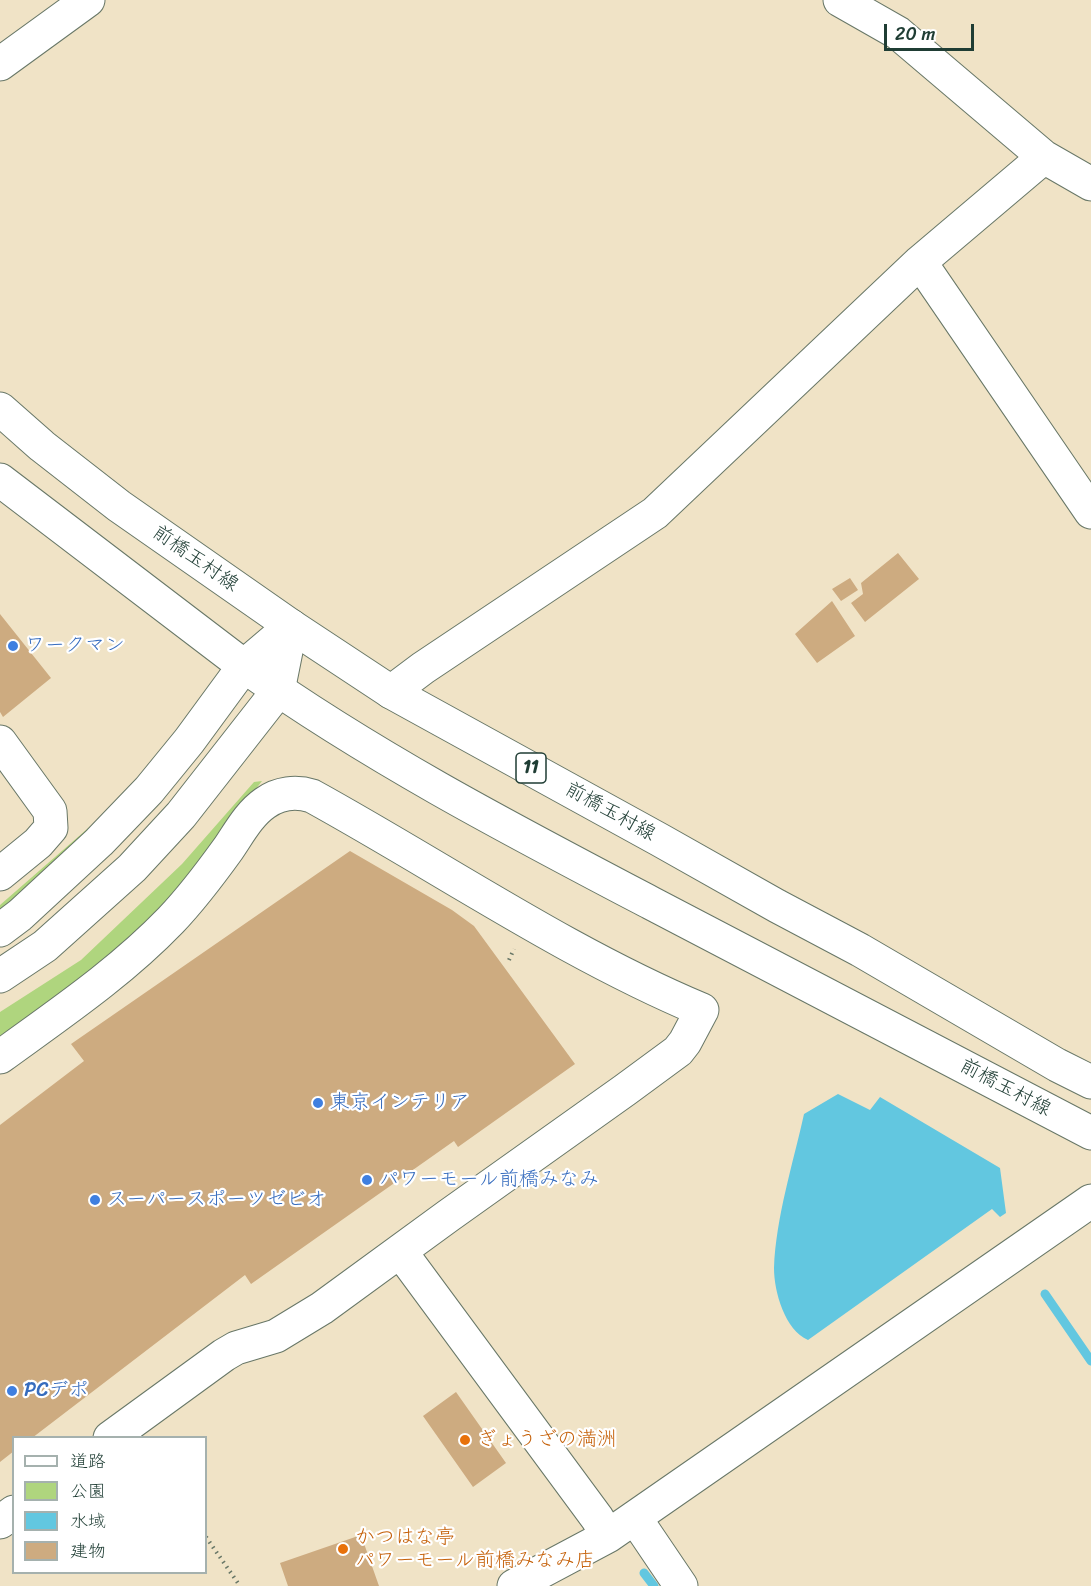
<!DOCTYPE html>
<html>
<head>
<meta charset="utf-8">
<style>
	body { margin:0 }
	#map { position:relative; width:1091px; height:1586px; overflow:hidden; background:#f0e3c6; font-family:Sriracha,"Klee One",sans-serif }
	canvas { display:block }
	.legend { position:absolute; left:12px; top:1436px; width:195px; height:138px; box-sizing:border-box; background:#fff; border:2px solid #a5b1ae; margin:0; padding:8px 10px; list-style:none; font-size:18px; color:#1f3d34 }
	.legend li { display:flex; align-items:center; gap:12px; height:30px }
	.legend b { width:30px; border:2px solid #a5b1ae }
	.scale { position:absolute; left:884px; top:24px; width:90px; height:27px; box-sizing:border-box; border:3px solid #1f3d34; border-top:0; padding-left:8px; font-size:18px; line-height:21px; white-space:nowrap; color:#1f3d34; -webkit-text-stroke:4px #fff; paint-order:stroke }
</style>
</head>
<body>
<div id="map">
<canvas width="1091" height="1586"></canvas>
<ul class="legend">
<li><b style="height:8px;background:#fff"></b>道路</li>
<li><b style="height:16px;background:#afd57e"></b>公園</li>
<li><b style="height:16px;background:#62c7e0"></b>水域</li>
<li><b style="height:16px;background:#cdab80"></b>建物</li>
</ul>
<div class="scale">20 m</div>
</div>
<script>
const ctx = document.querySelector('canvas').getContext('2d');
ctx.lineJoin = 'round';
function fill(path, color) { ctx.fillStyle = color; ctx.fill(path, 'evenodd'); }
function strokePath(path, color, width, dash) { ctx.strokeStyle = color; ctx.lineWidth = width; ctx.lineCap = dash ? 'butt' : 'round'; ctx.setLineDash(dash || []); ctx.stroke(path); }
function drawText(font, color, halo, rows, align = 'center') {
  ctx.font = font + ' Sriracha,"Klee One",sans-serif'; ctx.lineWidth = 4.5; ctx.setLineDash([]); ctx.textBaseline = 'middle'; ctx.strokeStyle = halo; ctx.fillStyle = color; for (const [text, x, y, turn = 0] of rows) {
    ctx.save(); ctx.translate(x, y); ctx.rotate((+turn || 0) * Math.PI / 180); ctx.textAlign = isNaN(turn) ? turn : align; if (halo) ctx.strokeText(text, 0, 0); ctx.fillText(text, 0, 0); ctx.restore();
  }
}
const green = new Path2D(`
	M 262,781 C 227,826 194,876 153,916 C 107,962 53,1002 0,1040 L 0,1012 L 81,960 L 182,864 L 254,782 Z
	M 141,782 L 0,913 L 0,905 Z`);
const water = new Path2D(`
	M 838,1094 L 870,1110 L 880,1097 L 1000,1168 L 1006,1213 L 1000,1217 L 992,1209 L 808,1340 C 785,1330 774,1292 774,1268 C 776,1217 793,1164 804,1114 Z`);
const stream = new Path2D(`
	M 1045,1294 L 1091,1361
	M 644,1573 L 654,1586`);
const building = new Path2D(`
	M 898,553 L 919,579 L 865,622 L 851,603 L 863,594 L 861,583 Z
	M 850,578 L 858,590 L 841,601 L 832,589 Z
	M 832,601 L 855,636 L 817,663 L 795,634 Z
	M 0,614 L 51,678 L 3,717 L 0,712 Z
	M 350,851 L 452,910 L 474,926 L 575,1064 L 458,1147 L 454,1141 L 251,1284 L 245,1275 L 32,1438 L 14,1438 L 14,1451 L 0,1462 L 0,1125 L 84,1061 L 71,1044 Z
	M 456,1392 L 506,1463 L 473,1487 L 423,1416 Z
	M 361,1535 L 379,1586 L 288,1586 L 280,1563 Z`);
const path = new Path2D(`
	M 509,960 L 514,949
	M 206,1537 L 240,1586`);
const minor = new Path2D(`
	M 840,0 L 898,33 L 1044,157 L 1091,184
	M 0,64 L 88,0
	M 920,262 L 1091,512
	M 391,692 L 423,668 L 655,513 L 920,262 L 1044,157
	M 0,742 L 50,811 L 51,828 L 38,843 L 0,874
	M 0,1057 C 59,1014 120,973 171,920 C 192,898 210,874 228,849 C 239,833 249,814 265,803 C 279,793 296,791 312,796 C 441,867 566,953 702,1010 L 685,1042 L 678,1051 L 625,1090 L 448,1216 L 322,1308 L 276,1336 L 236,1348 L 224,1355 L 110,1438
	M 400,1251 L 597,1518 L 608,1536
	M 635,1518 L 681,1586
	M 0,1522 L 14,1512
	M 514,1586 L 608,1536 L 1091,1201`);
const major = new Path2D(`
	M 0,409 L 42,446 L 119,506 L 291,626 L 391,692 L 660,840 L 777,906 L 860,950 L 1057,1065 L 1091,1082
	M 0,480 L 244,666 C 372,757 512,830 651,903 C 798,980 944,1056 1091,1133`);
const highway = new Path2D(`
	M 0,930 L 20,915 L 99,842 L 149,790 L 189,741 L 244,666 L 291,626
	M 0,976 L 45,946 L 132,868 L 181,815 L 278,691 L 291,626`);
const markers = [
	[13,646,6,"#3f7fe0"],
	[318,1103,6,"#3f7fe0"],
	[367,1180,6,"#3f7fe0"],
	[95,1200,6,"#3f7fe0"],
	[12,1391,6,"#3f7fe0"],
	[465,1440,6,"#e8710a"],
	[343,1549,6,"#e8710a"]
];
const shields = [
	[531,768,30]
];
const shieldNames = [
	["11",531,768]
];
const streetNames = [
	["前橋玉村線",195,559,35],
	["前橋玉村線",610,812,29],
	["前橋玉村線",1005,1088,28]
];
const shopNames = [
	["ワークマン",25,646],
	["東京インテリア",330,1103],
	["パワーモール前橋みなみ",379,1180],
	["スーパースポーツゼビオ",107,1200],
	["PCデポ",24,1391]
];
const foodNames = [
	["ぎょうざの満洲",477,1440],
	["かつはな亭",355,1538],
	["パワーモール前橋みなみ店",355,1561]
];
fill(green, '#afd57e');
fill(water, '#62c7e0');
strokePath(stream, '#62c7e0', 9);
fill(building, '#cdab80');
strokePath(minor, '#687767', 35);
strokePath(major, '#687767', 35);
strokePath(highway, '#687767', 35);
strokePath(path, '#687767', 4, [1.5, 4.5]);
strokePath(minor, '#fff', 33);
strokePath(major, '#fff', 33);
strokePath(highway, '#fff', 33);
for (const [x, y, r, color] of markers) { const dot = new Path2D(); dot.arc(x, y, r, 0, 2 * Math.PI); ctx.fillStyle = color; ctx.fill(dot); strokePath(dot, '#fff', 2); }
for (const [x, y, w] of shields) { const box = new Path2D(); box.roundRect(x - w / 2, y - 15, w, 30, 4.5); ctx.fillStyle = '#fff'; ctx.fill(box); strokePath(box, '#1f3d34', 1.5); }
drawText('bold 18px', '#1f3d34', null, shieldNames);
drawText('20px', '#1f3d34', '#fff', streetNames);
drawText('20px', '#366cbe', '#fff', shopNames, 'left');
drawText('20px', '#c56008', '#fff', foodNames, 'left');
</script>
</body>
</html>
